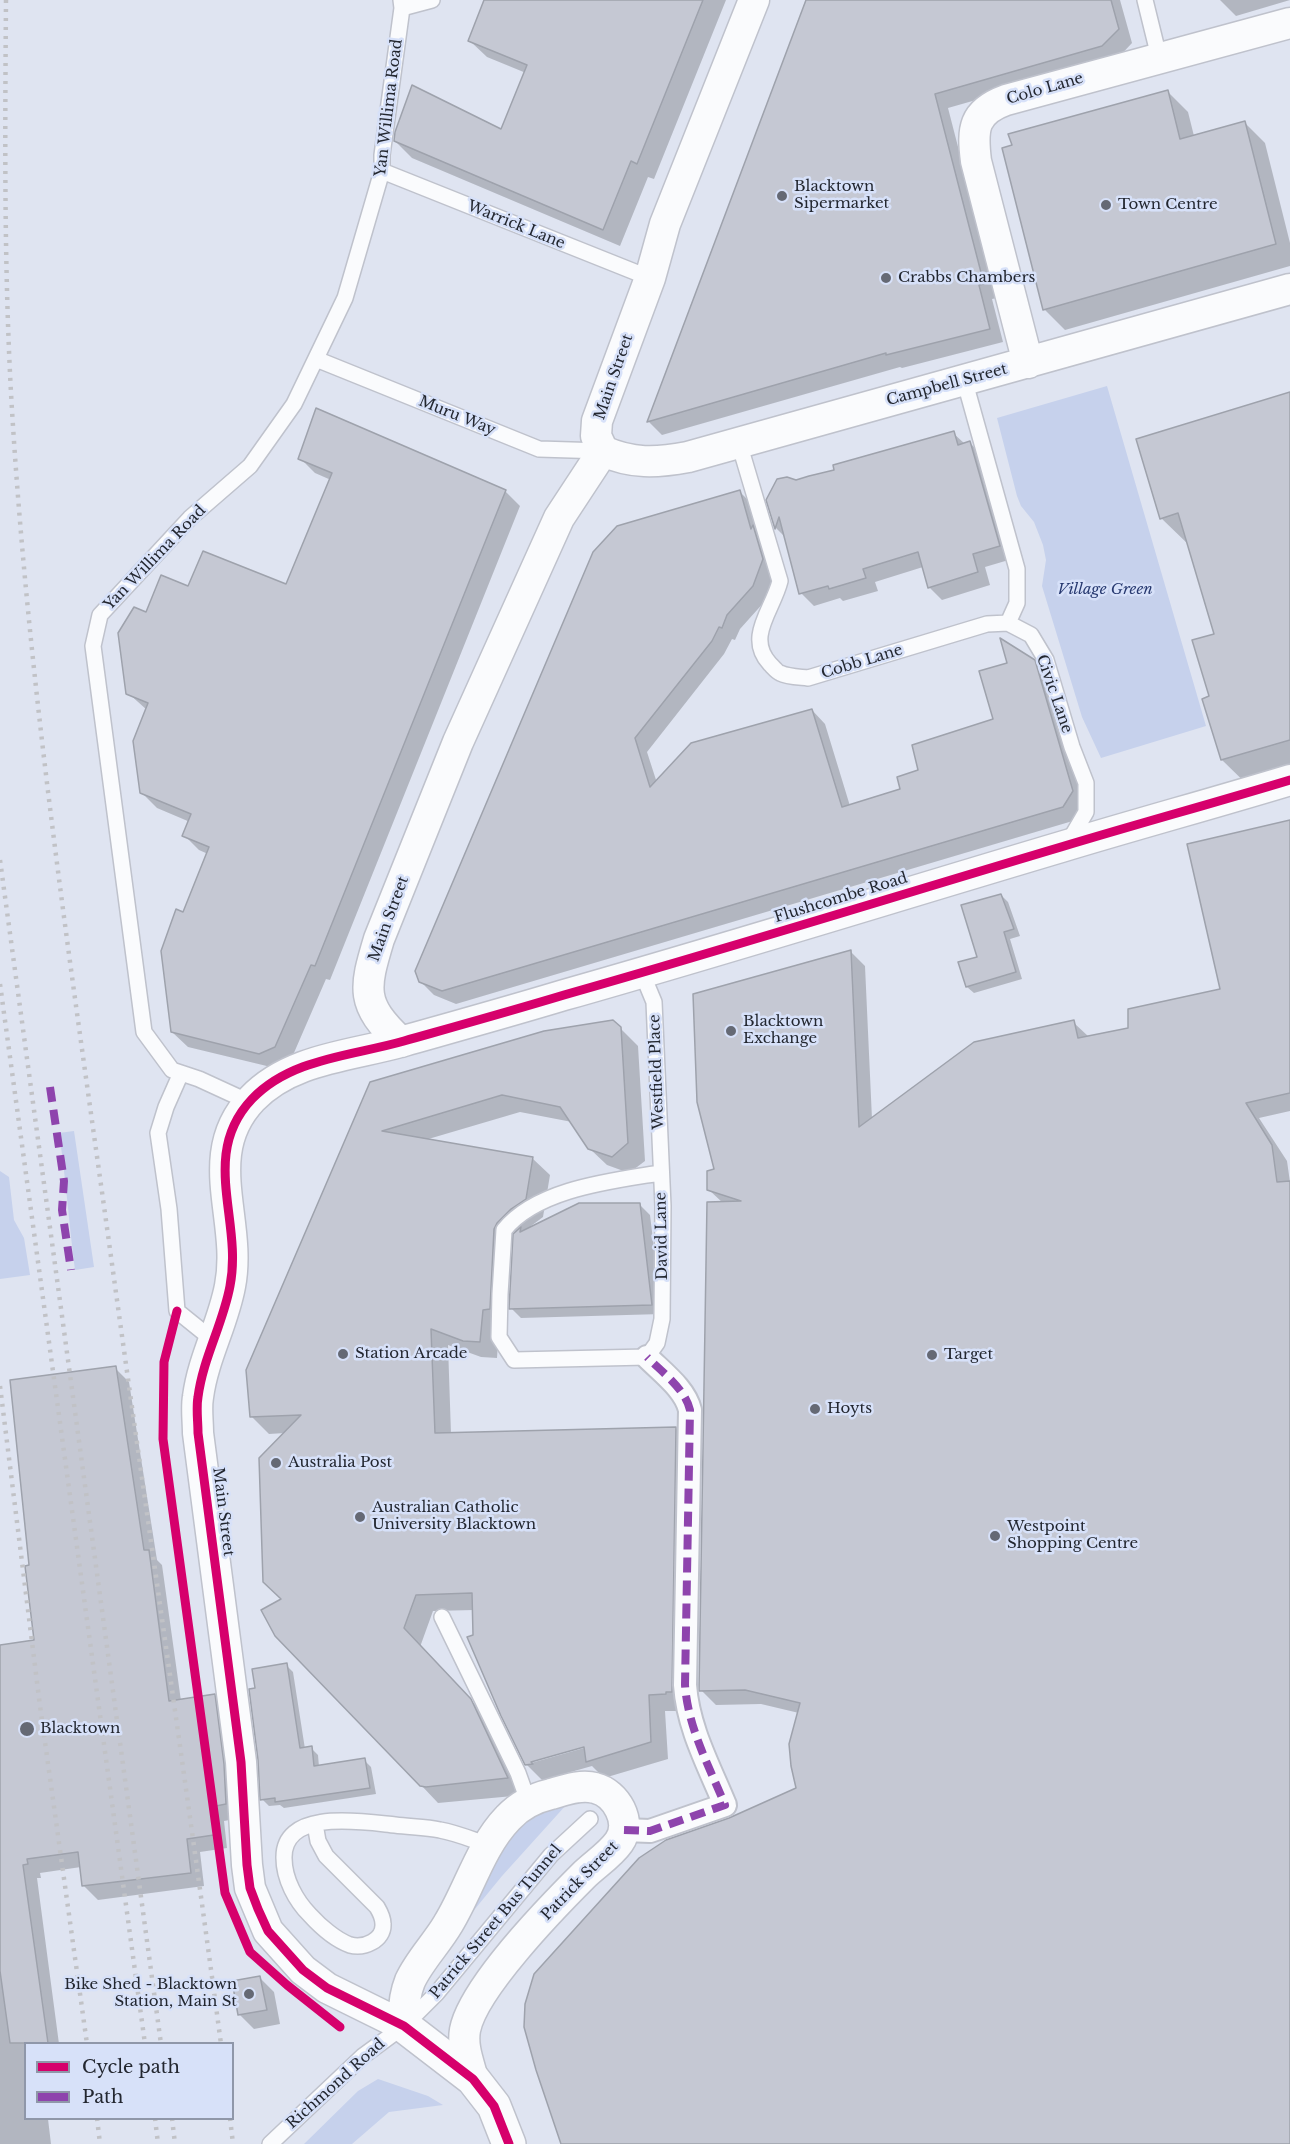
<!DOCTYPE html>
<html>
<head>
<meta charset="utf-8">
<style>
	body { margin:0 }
	#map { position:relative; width:1290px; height:2144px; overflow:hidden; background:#dfe4f1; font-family:"Libre Baskerville",serif }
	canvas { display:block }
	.legend { position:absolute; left:24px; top:2042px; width:210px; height:78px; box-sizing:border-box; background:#d7e1f9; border:2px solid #8f97a9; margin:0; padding:8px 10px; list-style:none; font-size:18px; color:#232730 }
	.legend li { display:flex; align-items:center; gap:12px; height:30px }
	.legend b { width:30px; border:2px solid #8f97a9 }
</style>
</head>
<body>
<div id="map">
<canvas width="1290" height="2144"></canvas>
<ul class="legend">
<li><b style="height:8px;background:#d6006c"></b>Cycle path</li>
<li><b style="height:8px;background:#8e44ad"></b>Path</li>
</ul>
</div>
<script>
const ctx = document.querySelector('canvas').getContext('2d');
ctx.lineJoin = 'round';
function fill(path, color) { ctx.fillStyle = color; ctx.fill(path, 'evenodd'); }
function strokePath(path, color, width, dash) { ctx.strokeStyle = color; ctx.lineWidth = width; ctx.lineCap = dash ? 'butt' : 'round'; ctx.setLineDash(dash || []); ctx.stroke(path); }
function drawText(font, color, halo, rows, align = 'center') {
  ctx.font = font + ' "Libre Baskerville",serif'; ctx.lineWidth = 5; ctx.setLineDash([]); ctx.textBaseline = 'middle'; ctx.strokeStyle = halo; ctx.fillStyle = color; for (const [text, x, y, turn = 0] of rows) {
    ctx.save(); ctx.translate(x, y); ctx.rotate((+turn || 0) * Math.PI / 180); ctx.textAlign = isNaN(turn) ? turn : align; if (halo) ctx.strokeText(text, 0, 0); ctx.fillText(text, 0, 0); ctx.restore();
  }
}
const green = new Path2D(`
	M 1107,386 L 1206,726 L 1101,758 L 1082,717 L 1042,586 L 1046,560 L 1043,545 L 1034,522 L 1021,506 L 1017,496 L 997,418 Z
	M 74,1131 L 94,1267 L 75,1270 C 69,1224 66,1179 59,1133 Z
	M 0,1171 L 9,1177 L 14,1220 L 24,1238 L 30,1275 L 0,1279 Z
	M 567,1804 L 502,1876 L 434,1959 L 516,1827 L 526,1817 Z
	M 378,2079 L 428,2096 L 443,2105 L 389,2112 L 352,2144 L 304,2144 L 358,2091 Z`);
const shadow = new Path2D(`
	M 486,0 L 726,0 L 654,179 L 648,177 L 620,246 L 412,158 L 395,141 L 502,131 L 526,73 L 487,57 L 470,41 Z
	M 808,0 L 1120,0 L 1132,43 L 1116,60 L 948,108 L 997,298 L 992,299 L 1003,342 L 902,368 L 900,367 L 662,435 L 649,422 Z
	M 1220,0 L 1290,0 L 1236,16 Z
	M 1168,92 L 1188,112 L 1194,136 L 1245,123 L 1265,143 L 1290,243 L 1290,266 L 1065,330 L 1044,309 Z
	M 1290,394 L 1290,792 L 1263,800 L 1222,760 L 1204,699 L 1211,697 L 1216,635 L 1190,546 L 1161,518 Z
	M 953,433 L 965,444 L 970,443 L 983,456 L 1012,559 L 985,567 L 990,585 L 942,600 L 929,587 L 923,567 L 875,582 L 878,591 L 843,601 L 840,598 L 814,606 L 801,593 L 787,539 L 776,528 L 768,501 L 796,482 Z
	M 300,458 L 505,491 L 520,506 L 330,980 L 326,979 L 290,1062 L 275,1068 L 188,1047 L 172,1032 L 184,914 L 208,854 L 199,850 L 184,835 L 190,822 L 157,808 L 141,792 L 147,710 L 128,693 L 147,614 L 189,588 L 287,586 L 331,480 L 315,473 Z
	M 740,492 L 753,505 L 776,573 L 766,600 L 740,629 L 735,640 L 732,639 L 724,654 L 647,752 L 657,783 L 812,710 L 825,724 L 850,806 L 901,790 L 994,720 L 1034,661 L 1047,675 L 1085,804 L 1076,820 L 456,1004 L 434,995 L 420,981 Z
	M 1290,822 L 1290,1111 L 1259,1118 L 1287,1161 L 1290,1182 L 1290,2144 L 563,2144 L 730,1819 L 798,1789 L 799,1713 L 761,1704 L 716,1705 L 701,1690 L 723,1203 L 708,1189 L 716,1170 L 851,952 L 865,966 L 872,1119 L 1073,1022 L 1089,1037 L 1129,1030 L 1222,991 Z
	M 1001,895 L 1008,902 L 1020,936 L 1010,939 L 1022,979 L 974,993 L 967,987 Z
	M 620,1028 L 638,1046 L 645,1161 L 629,1173 L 607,1165 L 589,1148 L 572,1122 L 520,1112 L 425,1140 L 532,1158 L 550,1175 L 543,1217 L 523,1232 L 639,1204 L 650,1215 L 662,1314 L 521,1318 L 511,1308 L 515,1239 L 511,1246 L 506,1326 L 499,1326 L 497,1358 L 481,1357 L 448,1345 L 451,1434 L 676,1428 L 693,1445 L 683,1711 L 665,1711 L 668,1759 L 604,1778 L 592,1766 L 546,1779 L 548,1781 L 543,1781 L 526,1764 L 474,1636 L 474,1610 L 433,1611 L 420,1647 L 488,1718 L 524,1795 L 438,1803 L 421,1785 L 283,1600 L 285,1433 L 269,1434 L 252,1417 L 371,1083 ZM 591,1743 L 591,1746 L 531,1763 L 531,1760 Z
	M 115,1368 L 129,1382 L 157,1560 L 162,1565 L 181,1701 L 214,1696 L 228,1710 L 240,1818 L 224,1821 L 227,1848 L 200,1852 L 204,1886 L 98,1900 L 84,1886 L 81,1867 L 40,1873 L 41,1878 L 37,1878 L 59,2044 L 26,2044 L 26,2118 L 51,2118 L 48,2119 L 51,2144 L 0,2144 L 0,1646 L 36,1641 L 31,1567 Z
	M 286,1665 L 293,1672 L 305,1749 L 311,1748 L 318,1755 L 319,1767 L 364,1760 L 371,1767 L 376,1794 L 284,1808 L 280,1805 L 269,1806 L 262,1799 L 257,1690 Z
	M 259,1977 L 274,1992 L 280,2024 L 254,2029 L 240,2015 Z`);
const building = new Path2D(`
	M 484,0 L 703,0 L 637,164 L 631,161 L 603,230 L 394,141 L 395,132 L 412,85 L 501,129 L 527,65 L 468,41 Z
	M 806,0 L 1111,0 L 1119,29 L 1102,46 L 935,94 L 984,284 L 979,285 L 990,329 L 886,355 L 886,353 L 647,422 Z
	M 1168,90 L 1180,139 L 1245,121 L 1276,244 L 1043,310 L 1002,148 L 1012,145 L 1008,134 Z
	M 1290,392 L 1290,740 L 1221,760 L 1202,699 L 1209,696 L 1192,640 L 1214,634 L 1178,513 L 1160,519 L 1136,439 Z
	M 316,408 L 506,490 L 315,966 L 311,965 L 275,1047 L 259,1054 L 171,1032 L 161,951 L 176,909 L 183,912 L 209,847 L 182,836 L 191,814 L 140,793 L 133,741 L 148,703 L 126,694 L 118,633 L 134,607 L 146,612 L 161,575 L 188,586 L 203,551 L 286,584 L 332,473 L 298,459 Z
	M 954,431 L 958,445 L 970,441 L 1000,546 L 973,554 L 978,572 L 928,588 L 918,552 L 863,569 L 866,578 L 829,589 L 828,586 L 799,594 L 779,517 L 775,529 L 766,500 L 777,479 L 787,477 L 796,480 L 809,476 L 834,470 L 833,465 Z
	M 740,490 L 751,529 L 753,525 L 763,559 L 753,586 L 727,615 L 722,628 L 719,627 L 712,641 L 635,738 L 650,787 L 691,743 L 812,709 L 842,807 L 900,789 L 897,777 L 918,770 L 912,745 L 993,719 L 979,671 L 1007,663 L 1000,638 L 1035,660 L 1073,791 L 1063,807 L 442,991 L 419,982 L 415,971 L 593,552 L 617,526 Z
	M 1290,820 L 1290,1093 L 1246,1103 L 1272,1145 L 1277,1182 L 1290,1181 L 1290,2144 L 561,2144 L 536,2070 L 524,2027 L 525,2004 L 534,1974 L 639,1858 L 666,1840 L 729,1818 L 796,1788 L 791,1766 L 789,1744 L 800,1703 L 745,1690 L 699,1691 L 707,1202 L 741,1201 L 707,1190 L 707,1171 L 714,1169 L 697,1102 L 693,994 L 851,950 L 859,1127 L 974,1042 L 1074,1020 L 1078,1038 L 1128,1028 L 1128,1009 L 1220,989 L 1187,844 Z
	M 1001,894 L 1014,929 L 1004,932 L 1016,972 L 966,987 L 958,962 L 977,957 L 961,905 Z
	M 613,1020 L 621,1027 L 628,1143 L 612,1157 L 588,1149 L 560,1107 L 502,1095 L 382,1131 L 533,1157 L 526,1199 L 511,1209 L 497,1223 L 494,1229 L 490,1309 L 483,1310 L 480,1342 L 463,1341 L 431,1329 L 435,1433 L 676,1427 L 672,1692 L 666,1692 L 666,1694 L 649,1695 L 651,1742 L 586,1762 L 584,1747 L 531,1762 L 533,1764 L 525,1765 L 501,1716 L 467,1637 L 473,1635 L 472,1593 L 416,1595 L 404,1628 L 471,1699 L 508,1778 L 426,1787 L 420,1786 L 275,1636 L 261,1610 L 281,1599 L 263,1582 L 259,1458 L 301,1415 L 250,1417 L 246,1370 L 370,1082 L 544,1031 Z
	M 579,1203 L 640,1203 L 652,1305 L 509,1309 L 513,1234 L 521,1227 L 520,1232 Z
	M 116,1366 L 144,1550 L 149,1550 L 169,1701 L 215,1694 L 224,1764 L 226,1804 L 211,1807 L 214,1835 L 187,1839 L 191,1873 L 82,1886 L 78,1852 L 27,1859 L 28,1864 L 23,1865 L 48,2043 L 10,2043 L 0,1971 L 0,1645 L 34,1640 L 25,1566 L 29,1565 L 10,1380 Z
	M 287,1663 L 300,1748 L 312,1746 L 314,1766 L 365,1758 L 370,1788 L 275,1802 L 275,1798 L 260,1800 L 258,1760 L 249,1689 L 255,1688 L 252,1669 Z
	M 260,1976 L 267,2010 L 238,2015 L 232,1981 Z`);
const service = new Path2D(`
	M 1145,0 L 1159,57
	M 402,8 L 432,0
	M 382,171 L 650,278
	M 316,359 L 539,449 L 603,451
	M 964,379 L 1017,569 L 1017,603 L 1008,623
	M 739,443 L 780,581 C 773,610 745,637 770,664 C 773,667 777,672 780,673 C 788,677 800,677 808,678 L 987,624 L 1008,623
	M 1008,623 L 1031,635 L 1046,660 L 1072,747 L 1086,783 L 1086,812 L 1068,843
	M 642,973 L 654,1002 L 663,1206 L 662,1319 L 657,1343 L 647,1357 L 514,1360 L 499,1337 L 500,1294 L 504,1230 C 537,1189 611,1181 660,1173
	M 181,1073 L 166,1107 L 158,1133 L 169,1209 L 177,1311 L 213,1340
	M 249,1102 L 199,1079 L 172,1070 L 144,1032 L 93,646 L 100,615 L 190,518 L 250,466 L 294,404 L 345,298 L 382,171 L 382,155 L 402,8 L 401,0
	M 442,1617 L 518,1773 L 528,1801
	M 315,1824 L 318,1841 L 326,1856 L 377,1907 C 380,1912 383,1918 383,1924 C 384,1940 364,1949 350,1945 C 336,1940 320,1926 310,1915 C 296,1901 284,1879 284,1858 C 283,1808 364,1822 395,1825 C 410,1827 426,1827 440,1830 C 457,1833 473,1840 488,1845
	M 270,2144 L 363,2056 L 404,2026 L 436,1994 L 551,1855 L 590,1819`);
const pedestrian = new Path2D(`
	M 624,1830 L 650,1831 L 725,1805 C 709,1766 688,1728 685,1685 L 690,1410 C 685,1389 663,1373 647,1357`);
const minor = new Path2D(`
	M 1028,363 L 976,161 C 972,129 973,112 1006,100 L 1290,23
	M 603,451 C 632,464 656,463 688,457 L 1290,289
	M 603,451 L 596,436 L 597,421 L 650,278 L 665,224 L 754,0
	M 401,1042 C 360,1004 364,989 379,939 L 458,742 L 559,518 L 603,451
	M 473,2079 C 469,2063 462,2047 465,2030 C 473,1988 552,1907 583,1876 C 594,1865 610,1855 619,1842 C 633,1822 616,1793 595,1788 C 581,1784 565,1790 551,1794 C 534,1798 520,1805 508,1818 C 480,1847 469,1890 448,1924 C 437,1943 419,1961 410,1981 C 404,1996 403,2010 404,2026 L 327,1988 L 303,1970 L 268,1931 L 250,1888 L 247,1865 L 241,1762 L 198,1433 C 198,1421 196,1408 198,1397 C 203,1358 223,1324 230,1286 C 243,1220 199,1155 252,1099 C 291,1058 352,1056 404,1041 C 457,1026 511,1011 564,995 C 730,948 896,896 1061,847 C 1137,824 1214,803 1290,780`);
const tertiary = new Path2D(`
	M 404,2026 L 473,2079 L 494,2106 L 509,2144`);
const rail = new Path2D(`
	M 6,0 C 5,131 4,262 11,393 C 27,675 69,955 108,1235 C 145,1504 185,1774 221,2044
	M 0,860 L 161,2044
	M 0,984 L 145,2044
	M 0,1386 L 40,1706 L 87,2044
	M 97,2118 L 100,2144
	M 155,2118 L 158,2144
	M 172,2118 L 175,2144
	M 230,2118 L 233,2144`);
const quiet = new Path2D(`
	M 50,1087 L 64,1181 L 62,1210 L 71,1270
	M 624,1830 L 650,1831 L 725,1805 C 709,1766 688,1728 685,1685 L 690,1410 C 685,1389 663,1373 647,1357`);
const cycleway = new Path2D(`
	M 177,1311 L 164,1362 L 163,1439 L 225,1893 L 250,1952 L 287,1985 L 340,2027
	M 509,2144 L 494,2106 L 473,2079 L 404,2026 L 327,1988 L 303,1970 L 268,1931 L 258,1909 L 250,1888 L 247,1865 L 241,1762 L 198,1433 C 198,1421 196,1408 198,1397 C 203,1358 223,1324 230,1286 C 243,1220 199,1155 252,1099 C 291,1058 352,1056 404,1041 C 457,1026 511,1011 564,995 C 730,948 896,896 1061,847 C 1137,824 1214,803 1290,780`);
const markers = [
	[782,196,6,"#656974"],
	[1106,205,6,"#656974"],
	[886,278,6,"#656974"],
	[731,1031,6,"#656974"],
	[343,1354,6,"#656974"],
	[932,1355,6,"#656974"],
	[815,1409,6,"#656974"],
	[276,1463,6,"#656974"],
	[360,1517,6,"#656974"],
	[995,1536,6,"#656974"],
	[27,1729,8,"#656974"],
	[249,1994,6,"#656974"]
];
const streetNames = [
	["Colo Lane",1045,89,-16],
	["Yan Willima Road",389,108,-83],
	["Warrick Lane",516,225,22],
	["Main Street",614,377,-71],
	["Campbell Street",947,385,-15],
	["Muru Way",457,416,22],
	["Yan Willima Road",155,558,-46],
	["Cobb Lane",862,662,-17],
	["Civic Lane",1054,694,71],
	["Flushcombe Road",841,898,-17],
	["Main Street",389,919,-70],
	["Westfield Place",657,1072,-92],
	["David Lane",662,1236,-91],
	["Main Street",223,1512,83],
	["Patrick Street",580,1881,-46],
	["Patrick Street Bus Tunnel",496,1922,-50],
	["Richmond Road",336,2084,-42]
];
const poiNames = [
	["Blacktown",794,187],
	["Sipermarket",794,204],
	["Town Centre",1118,205],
	["Crabbs Chambers",898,278],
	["Blacktown",743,1022],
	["Exchange",743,1039],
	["Station Arcade",355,1354],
	["Target",944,1355],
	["Hoyts",827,1409],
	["Australia Post",288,1463],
	["Australian Catholic",372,1508],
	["University Blacktown",372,1525],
	["Westpoint",1007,1527],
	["Shopping Centre",1007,1544],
	["Blacktown",40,1729],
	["Bike Shed - Blacktown",237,1985,"right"],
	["Station, Main St",237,2002,"right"]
];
const parkNames = [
	["Village Green",1105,590]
];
fill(green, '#c6d1ec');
fill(shadow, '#0003');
fill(building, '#c5c8d3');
strokePath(building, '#9ea2ac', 1.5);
strokePath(service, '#bfc2cc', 18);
strokePath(pedestrian, '#bfc2cc', 26);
strokePath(minor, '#bfc2cc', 33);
strokePath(tertiary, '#bfc2cc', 36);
strokePath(service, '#fafbfd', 15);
strokePath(pedestrian, '#fafbfd', 22);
strokePath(minor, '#fafbfd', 30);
strokePath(tertiary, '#fafbfd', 33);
strokePath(rail, '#c1c2c6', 4.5, [3, 6]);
strokePath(quiet, '#8e44ad', 8, [15, 8]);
strokePath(cycleway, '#d6006c', 9);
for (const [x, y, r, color] of markers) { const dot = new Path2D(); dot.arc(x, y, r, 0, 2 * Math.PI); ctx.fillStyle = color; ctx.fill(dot); strokePath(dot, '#d7e1f9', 2); }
drawText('15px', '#232730', '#d7e1f9', streetNames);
drawText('15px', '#232730', '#d7e1f9', poiNames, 'left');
drawText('italic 15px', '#273970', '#d7e1f9', parkNames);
</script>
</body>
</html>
